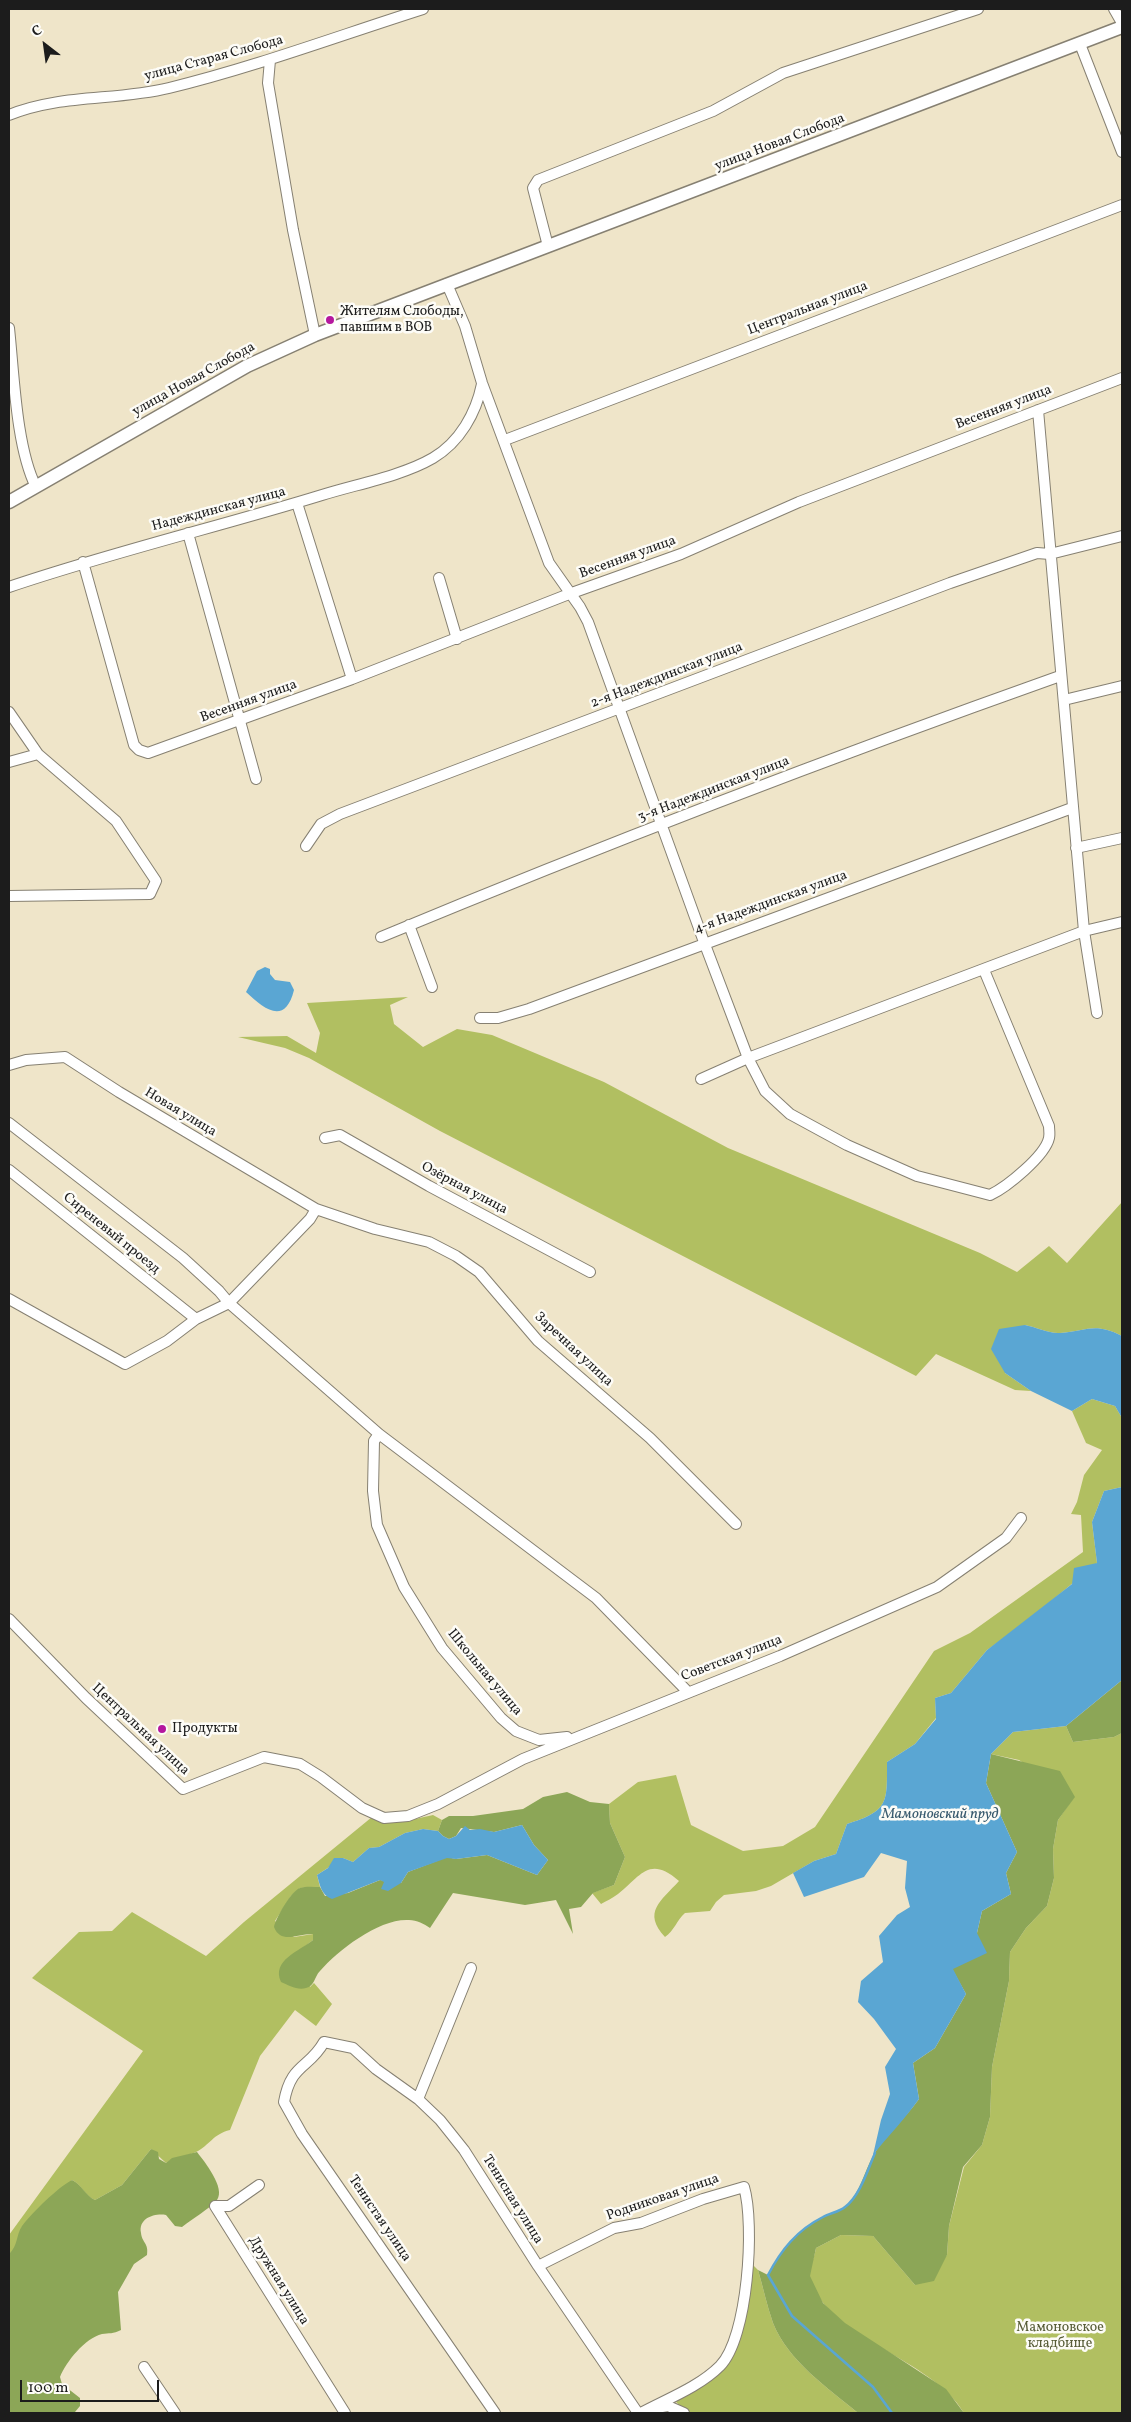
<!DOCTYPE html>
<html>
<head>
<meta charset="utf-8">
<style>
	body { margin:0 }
	#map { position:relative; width:1131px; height:2422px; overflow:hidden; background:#efe5c9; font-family:Vollkorn,serif }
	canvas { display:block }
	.frame { position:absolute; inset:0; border:10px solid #1c1c1c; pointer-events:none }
	.north { position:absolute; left:20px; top:20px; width:50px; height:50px; -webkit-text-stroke:4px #fdfcf7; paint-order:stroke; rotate:330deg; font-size:14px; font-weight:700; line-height:20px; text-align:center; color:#1c1c1c }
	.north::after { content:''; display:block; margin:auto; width:18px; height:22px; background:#1c1c1c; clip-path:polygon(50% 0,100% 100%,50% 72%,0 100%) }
	.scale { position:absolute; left:20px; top:2380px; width:139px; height:22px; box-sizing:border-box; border:2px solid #1c1c1c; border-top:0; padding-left:6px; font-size:15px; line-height:18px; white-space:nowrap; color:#1c1c1c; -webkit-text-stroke:4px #fdfcf7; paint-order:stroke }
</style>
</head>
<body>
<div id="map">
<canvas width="1131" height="2422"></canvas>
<div class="frame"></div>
<div class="north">С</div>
<div class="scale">100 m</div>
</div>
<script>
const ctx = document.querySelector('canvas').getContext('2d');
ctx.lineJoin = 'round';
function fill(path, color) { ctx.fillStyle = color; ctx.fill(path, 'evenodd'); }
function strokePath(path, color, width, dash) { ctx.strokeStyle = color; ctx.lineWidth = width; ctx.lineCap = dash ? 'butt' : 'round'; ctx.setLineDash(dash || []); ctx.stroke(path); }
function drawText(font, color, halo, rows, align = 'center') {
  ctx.font = font + ' Vollkorn,serif'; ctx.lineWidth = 5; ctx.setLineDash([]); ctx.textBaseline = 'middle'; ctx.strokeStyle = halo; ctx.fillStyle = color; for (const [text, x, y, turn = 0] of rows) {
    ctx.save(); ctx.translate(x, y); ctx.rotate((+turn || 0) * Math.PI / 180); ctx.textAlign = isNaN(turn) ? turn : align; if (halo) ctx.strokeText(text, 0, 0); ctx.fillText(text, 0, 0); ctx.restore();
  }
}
const green = new Path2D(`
	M 408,997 L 390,1005 L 394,1024 L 423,1047 L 457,1029 L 492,1035 L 604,1082 L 728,1148 L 980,1253 L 1017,1272 L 1049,1246 L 1067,1263 L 1122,1202 L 1122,1336 C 1095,1322 1087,1331 1060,1333 C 1050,1334 1036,1327 1025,1325 L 1005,1373 L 1031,1391 L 1015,1390 L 936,1354 L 916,1376 L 440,1131 L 309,1058 L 285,1048 L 238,1037 L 287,1036 L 316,1053 L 320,1033 L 307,1003 Z
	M 1092,1399 L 1115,1406 L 1122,1418 L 1122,1487 L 1104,1491 L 1092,1522 L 1097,1563 L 1021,1626 L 987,1650 L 951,1693 L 935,1698 L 936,1718 L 915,1744 L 887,1762 C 887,1803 889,1811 847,1824 L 836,1854 L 814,1861 L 771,1886 L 756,1891 L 724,1895 L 716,1902 L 710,1911 L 685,1913 C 677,1920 674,1931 665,1937 C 642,1912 661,1901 679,1881 C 649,1855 641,1876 618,1894 C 613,1898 606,1901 601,1904 L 592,1893 L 614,1885 L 625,1857 L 610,1823 L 609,1804 L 638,1782 L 676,1775 L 691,1825 L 743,1851 L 783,1846 L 815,1827 L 934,1651 L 970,1633 L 1083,1552 L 1081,1515 L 1071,1514 L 1077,1502 L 1084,1475 L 1102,1450 L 1086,1443 L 1072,1411 Z
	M 1066,1726 L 1073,1742 L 1114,1737 L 1122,1733 L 1122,2413 L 964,2413 C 932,2358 827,2339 810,2278 C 808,2270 815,2256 816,2248 L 841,2235 L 873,2236 L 915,2285 L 947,2255 L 949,2226 L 964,2167 L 982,2145 L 990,2117 L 992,2067 L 1009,1981 L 1010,1952 L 1026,1928 L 1047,1906 L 1054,1878 L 1053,1849 L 1058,1820 L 1074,1797 L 1019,1760 L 991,1754 L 1013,1732 Z
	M 433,1815 L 442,1820 L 438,1831 L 423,1829 L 405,1833 L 379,1847 L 369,1848 L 353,1862 L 343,1858 L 317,1875 L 320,1887 L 300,1888 L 291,1896 L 275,1921 L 294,1937 L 313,1934 L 313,1940 L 304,1947 L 310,1987 L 314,1983 L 332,2004 L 316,2026 L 295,2010 L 260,2056 L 230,2130 C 213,2134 210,2145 196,2152 C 186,2157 175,2156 166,2163 L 151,2149 L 122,2185 L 95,2200 C 84,2195 82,2185 72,2180 L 22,2227 L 15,2249 L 9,2254 L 9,2235 L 143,2051 L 32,1978 L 79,1932 L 112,1931 L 132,1912 L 206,1956 L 244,1922 L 372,1817 C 385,1829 417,1818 433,1815 Z
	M 753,2265 L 758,2270 C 763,2287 767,2306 773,2323 C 788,2361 828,2388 858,2413 L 688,2413 L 675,2401 L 726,2363 L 740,2340 Z`);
const forest = new Path2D(`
	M 1122,1680 L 1122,1733 L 1114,1737 L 1073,1742 L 1066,1726 Z
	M 991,1754 L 1060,1771 L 1075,1797 L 1058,1820 L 1053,1849 L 1054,1878 L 1047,1906 L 1026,1928 L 1010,1952 L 1009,1981 L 992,2067 L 990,2117 L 982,2145 L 963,2167 L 949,2226 L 947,2255 L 934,2281 L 915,2285 L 873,2236 L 841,2235 L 816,2248 L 810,2276 L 823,2303 L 845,2323 L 946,2389 L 964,2413 L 858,2413 C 828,2388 788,2361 773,2323 C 767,2306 763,2287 758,2270 L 768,2275 C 781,2250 796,2231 822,2217 C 829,2213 840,2212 846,2206 C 860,2193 864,2172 873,2156 C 885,2134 905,2119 919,2099 L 913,2063 L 935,2048 L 966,1994 L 952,1969 L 977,1933 L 982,1911 L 1011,1894 L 1006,1873 L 1017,1852 L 986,1783 Z
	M 567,1792 L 590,1802 L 609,1804 L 610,1823 L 625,1857 L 614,1885 L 593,1893 L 581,1907 L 569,1909 L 573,1934 L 556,1900 L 525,1905 L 453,1893 L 430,1928 C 424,1924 417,1920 409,1920 C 380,1918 338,1950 320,1971 C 314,1977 315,1986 306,1988 C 298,1991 288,1985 281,1982 C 271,1960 300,1951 313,1940 L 313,1934 C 299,1933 281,1945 274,1927 C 276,1918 291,1891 300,1888 C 306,1886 314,1887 320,1887 L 325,1896 L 348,1893 L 380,1880 L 401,1883 L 408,1872 L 447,1857 L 456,1859 L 487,1855 L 537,1875 L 548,1860 L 534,1845 L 522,1825 L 494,1832 L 461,1828 L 456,1836 L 449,1839 L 443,1836 L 438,1831 L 442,1820 L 449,1816 L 473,1816 L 523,1809 L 543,1797 Z
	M 151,2149 L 158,2152 L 159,2159 L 166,2163 L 172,2158 L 197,2152 C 204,2161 226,2188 217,2200 C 208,2210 193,2218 182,2227 L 175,2226 L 166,2215 C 155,2213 138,2218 141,2233 C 142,2243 149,2243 147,2255 L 134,2264 L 118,2292 L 121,2330 C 113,2334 109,2333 102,2334 C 85,2338 66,2362 60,2377 L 62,2384 L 80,2398 L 80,2406 L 75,2412 L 9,2413 L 9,2254 C 18,2246 16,2235 22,2226 C 33,2212 57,2188 72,2180 C 82,2185 85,2195 95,2200 L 122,2185 Z`);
const water = new Path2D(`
	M 265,967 L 270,969 L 270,974 L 275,980 L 290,982 L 294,990 C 285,1026 264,1009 246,992 L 257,971 Z
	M 1025,1325 C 1036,1327 1050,1334 1060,1333 C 1087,1331 1095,1322 1122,1336 L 1122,1418 L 1115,1406 L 1092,1399 L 1072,1411 L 1031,1391 L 1005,1373 L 991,1349 L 999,1329 Z
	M 1122,1487 L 1122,1680 L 1066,1726 L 1013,1732 L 991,1754 L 986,1783 L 1017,1852 L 1006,1873 L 1011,1894 L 982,1911 L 977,1933 L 987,1953 L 953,1969 L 966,1994 L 935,2048 L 913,2063 L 919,2099 C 905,2119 888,2136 873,2155 L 881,2120 L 890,2094 L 885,2067 L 896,2049 L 874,2019 L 858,2002 L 861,1981 L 883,1962 L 879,1936 L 897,1915 L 910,1907 L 905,1888 L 907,1861 L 881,1853 L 864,1877 L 804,1897 L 793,1873 L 814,1861 L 836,1854 L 847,1824 C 889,1811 887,1803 887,1762 L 915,1744 L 936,1719 L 935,1698 L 951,1693 L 987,1650 L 1072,1584 L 1074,1568 L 1097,1563 L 1092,1522 L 1104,1491 Z
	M 522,1825 L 534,1845 L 548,1860 L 537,1875 L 487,1855 L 456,1859 L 447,1858 L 408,1872 L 401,1883 L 388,1891 L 381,1889 L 384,1882 L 380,1880 L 332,1899 C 321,1895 320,1885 317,1875 L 328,1868 L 334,1858 L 343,1858 L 353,1862 L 369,1848 L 379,1847 L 405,1833 L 423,1829 L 438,1831 L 443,1836 L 449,1839 L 456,1836 L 465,1826 L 470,1830 L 480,1829 L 494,1832 Z`);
const stream = new Path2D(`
	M 875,2153 C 868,2169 860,2196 845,2207 C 839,2212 830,2213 823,2217 C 797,2230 781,2250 768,2275 L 792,2316 L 873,2387 L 892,2413`);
const minor = new Path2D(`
	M 1114,9 L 1122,23
	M 1080,44 L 1122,152
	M 270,60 L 268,83 L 293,230 L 315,335
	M 9,115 C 60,94 116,101 169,88 C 255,67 338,36 423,9
	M 548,246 L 533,188 L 538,180 L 713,111 L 783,73 L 978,9
	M 447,284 L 465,326 L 482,383 L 549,563 L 580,607 L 588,622 L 704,942 L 748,1058 L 765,1091 L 790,1114 L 847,1145 L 917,1176 L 990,1195 C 1007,1187 1045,1156 1049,1138 C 1050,1134 1049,1129 1049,1126 L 984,970
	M 9,328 C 14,374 16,447 36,487
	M 1038,410 L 1084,931 L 1097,1013
	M 505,440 L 1122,205
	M 297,503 L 352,679
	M 188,533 L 256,779
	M 83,562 L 134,745 L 139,750 L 148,753 L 352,679 L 569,594 L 681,554 L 799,502 L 1122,378
	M 439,578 L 457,639
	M 9,587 C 112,552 218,527 322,495 C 357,484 402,476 433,458 C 460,442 476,413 482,384
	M 1064,700 L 1122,686
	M 9,712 L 38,754 L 116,821 L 156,881 L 150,894 L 9,896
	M 9,762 L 38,754
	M 306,846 L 321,824 L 340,814 L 950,583 L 1037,553 L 1050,554 L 1122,536
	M 1076,848 L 1122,838
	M 409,925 L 432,987
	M 381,937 C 605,844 832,757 1060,676
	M 480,1018 L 498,1018 L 529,1009 L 1072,808
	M 9,1065 L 26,1060 L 65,1057 L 119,1092 L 316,1209 L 375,1229 L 429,1242 L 456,1256 L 479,1272 L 538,1341 L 650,1438 L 736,1524
	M 701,1079 L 748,1058 L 1084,931 L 1122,922
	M 9,1123 L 183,1258 L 219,1291 L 229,1303 L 379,1434 L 596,1598 L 687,1691
	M 325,1138 L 340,1135 L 429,1186 L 590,1272
	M 9,1170 L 196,1319
	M 9,1299 L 125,1364 L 167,1341 L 196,1319 L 229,1303 L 310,1219 L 316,1209
	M 379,1434 L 374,1441 L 373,1491 L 377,1525 L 404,1587 L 442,1648 L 501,1718 L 516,1731 L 539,1740 L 567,1737
	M 9,1619 L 86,1698 L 183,1789 L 264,1757 L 300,1764 L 321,1777 L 362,1808 L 384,1818 L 408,1816 L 438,1804 L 523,1759 L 780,1656 L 937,1587 L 1006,1538 L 1021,1518
	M 418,2099 L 471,1968
	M 259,2185 L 229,2206 L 215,2206 L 345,2413
	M 538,2266 L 614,2228 L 641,2223 L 703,2199 L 744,2187 C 755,2224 748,2338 720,2366 C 699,2387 667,2399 641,2413
	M 144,2367 L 175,2413
	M 656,2408 L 668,2406 L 684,2413
	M 495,2413 L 302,2134 L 284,2102 C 291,2063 309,2069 324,2042 L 353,2048 L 376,2069 L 418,2099 L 440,2120 L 464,2150 L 538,2266 L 638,2413`);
const tertiary = new Path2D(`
	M 9,502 L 247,366 L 315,335 L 1122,27`);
const markers = [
	[330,320,5,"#b5179e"],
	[162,1729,5,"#b5179e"]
];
const streetNames = [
	["улица Старая Слобода",214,59,-15],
	["улица Новая Слобода",780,143,-21],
	["Центральная улица",808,309,-21],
	["улица Новая Слобода",194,380,-29],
	["Весенняя улица",1004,408,-21],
	["Надеждинская улица",219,510,-15],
	["Весенняя улица",628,558,-20],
	["2-я Надеждинская улица",667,676,-21],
	["Весенняя улица",249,702,-20],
	["3-я Надеждинская улица",714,790,-21],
	["4-я Надеждинская улица",771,903,-20],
	["Новая улица",180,1113,31],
	["Озёрная улица",464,1189,28],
	["Сиреневый проезд",111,1234,39],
	["Заречная улица",573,1350,43],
	["Советская улица",732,1659,-21],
	["Школьная улица",484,1673,50],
	["Центральная улица",140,1730,43],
	["Родниковая улица",663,2198,-19],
	["Тенисная улица",512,2200,58],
	["Тенистая улица",379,2219,56],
	["Дружная улица",278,2281,58]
];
const poiNames = [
	["Жителям Слободы,",340,312],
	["павшим в ВОВ",340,328],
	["Продукты",172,1729]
];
const parkNames = [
	["Мамоновское",1060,2328],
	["кладбище",1060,2344]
];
const waterNames = [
	["Мамоновский пруд",940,1815]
];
fill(green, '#b1bf61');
fill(forest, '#8ca657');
fill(water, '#5aa6d3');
strokePath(stream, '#5aa6d3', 2.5);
strokePath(minor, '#868072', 12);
strokePath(tertiary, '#868072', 15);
strokePath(minor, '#fff', 10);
strokePath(tertiary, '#fff', 12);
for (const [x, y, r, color] of markers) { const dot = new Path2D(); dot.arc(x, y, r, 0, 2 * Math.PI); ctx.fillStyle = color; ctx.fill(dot); strokePath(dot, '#fdfcf7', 2); }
drawText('14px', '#1c1c1c', '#fdfcf7', streetNames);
drawText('14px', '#1c1c1c', '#fdfcf7', poiNames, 'left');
drawText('14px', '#585d38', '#fdfcf7', parkNames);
drawText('italic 15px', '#385a6e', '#fdfcf7', waterNames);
</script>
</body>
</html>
